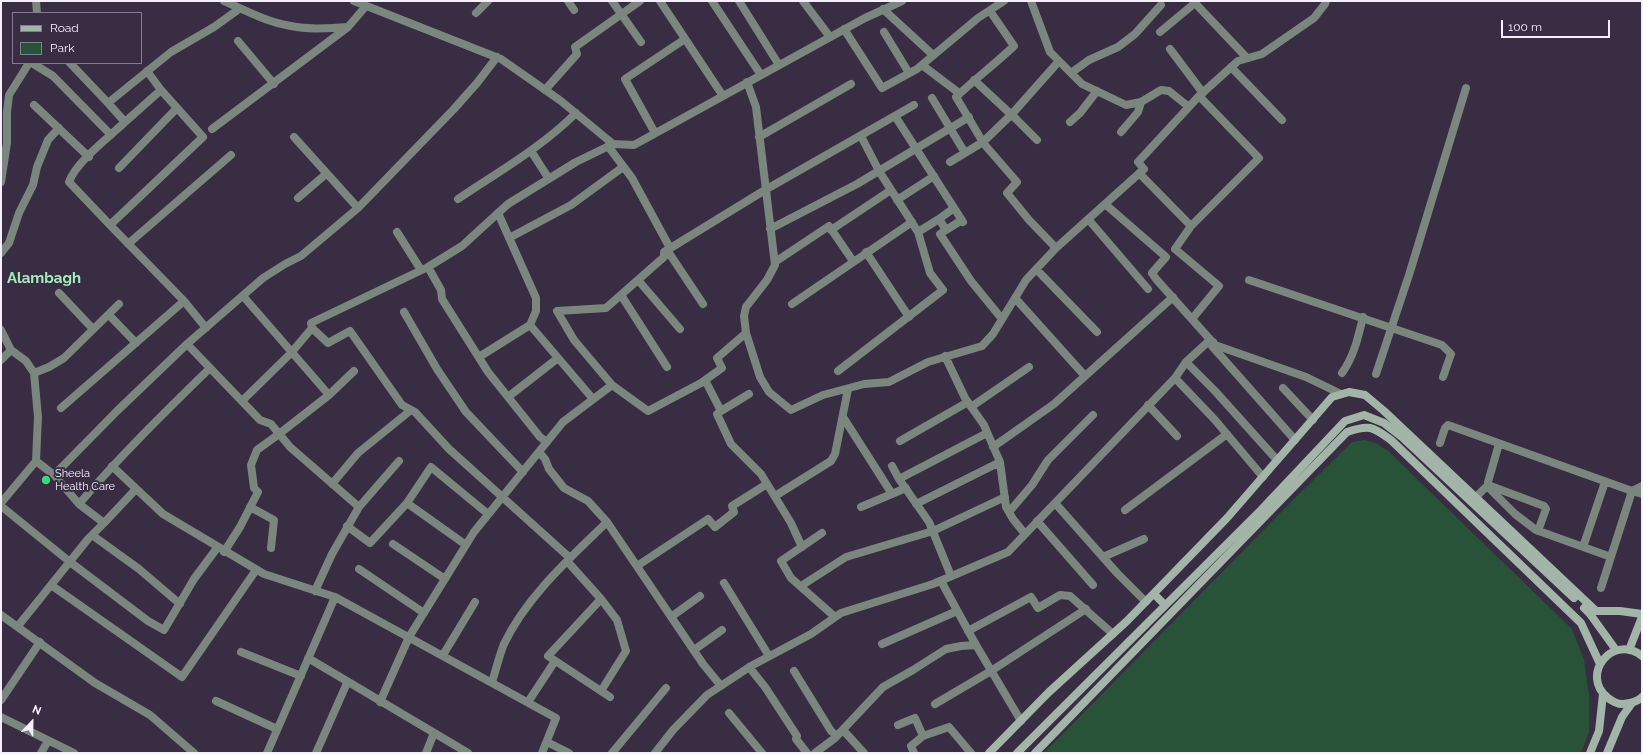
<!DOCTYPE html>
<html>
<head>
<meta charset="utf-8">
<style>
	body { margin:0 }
	#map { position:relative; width:1643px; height:754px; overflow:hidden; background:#382d43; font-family:Raleway,sans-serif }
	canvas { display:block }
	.frame { position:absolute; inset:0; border:2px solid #f6f0fe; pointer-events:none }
	.legend { position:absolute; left:12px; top:12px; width:130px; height:52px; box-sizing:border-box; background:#382d43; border:1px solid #847b8e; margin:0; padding:5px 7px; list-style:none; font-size:12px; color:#f6f0fe }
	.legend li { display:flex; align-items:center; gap:8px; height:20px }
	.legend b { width:20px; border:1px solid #847b8e }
	.north { position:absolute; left:12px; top:702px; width:40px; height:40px; -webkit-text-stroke:3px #382d43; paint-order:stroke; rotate:22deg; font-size:11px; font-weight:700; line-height:16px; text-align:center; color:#f6f0fe }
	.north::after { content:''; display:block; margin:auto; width:14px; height:18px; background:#f6f0fe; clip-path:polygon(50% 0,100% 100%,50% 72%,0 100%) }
	.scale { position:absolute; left:1501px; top:20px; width:109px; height:18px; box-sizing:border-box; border:2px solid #f6f0fe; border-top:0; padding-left:5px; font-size:12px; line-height:14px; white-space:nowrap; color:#f6f0fe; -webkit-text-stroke:3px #382d43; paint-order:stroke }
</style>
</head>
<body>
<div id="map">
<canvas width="1643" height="754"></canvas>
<div class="frame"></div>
<ul class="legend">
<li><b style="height:5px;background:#a3b5a8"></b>Road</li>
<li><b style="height:11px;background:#295338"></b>Park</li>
</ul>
<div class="north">N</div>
<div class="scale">100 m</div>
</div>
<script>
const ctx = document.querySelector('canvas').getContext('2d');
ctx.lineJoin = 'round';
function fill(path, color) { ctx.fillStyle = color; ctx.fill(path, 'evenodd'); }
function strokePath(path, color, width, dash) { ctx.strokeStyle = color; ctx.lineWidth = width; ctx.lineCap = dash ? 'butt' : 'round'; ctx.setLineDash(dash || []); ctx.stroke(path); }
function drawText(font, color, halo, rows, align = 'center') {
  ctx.font = font + ' Raleway,sans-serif'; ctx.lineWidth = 4; ctx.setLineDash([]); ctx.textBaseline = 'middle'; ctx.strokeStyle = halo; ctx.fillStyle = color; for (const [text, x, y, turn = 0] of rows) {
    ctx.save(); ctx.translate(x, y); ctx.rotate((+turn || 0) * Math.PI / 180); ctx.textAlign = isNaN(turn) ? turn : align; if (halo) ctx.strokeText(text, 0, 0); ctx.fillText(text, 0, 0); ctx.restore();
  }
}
const green = new Path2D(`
	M 1364,440 L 1376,443 L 1388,451 L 1572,629 L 1584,660 L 1589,695 L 1589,732 L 1581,753 L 1044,753 L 1296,497 L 1352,442 Z`);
const street = new Path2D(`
	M 36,1 L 37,13
	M 224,1 C 246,11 267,22 291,26 C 310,30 329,28 348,27 L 366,6
	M 354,1 L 501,59 L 561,101 L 613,144
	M 568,1 L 574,10
	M 612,1 L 641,42
	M 660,1 L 723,96
	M 712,1 L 761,75
	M 739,1 L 779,65
	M 803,1 L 830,37
	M 1031,1 L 1050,52 L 1082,84 L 1126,105 L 1141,102 L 1161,90 L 1169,91 L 1189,107
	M 883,9 L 933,55
	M 990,11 L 1014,46 C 995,64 975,79 956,97 L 984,144 L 1017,182 L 1007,193 L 1029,220 L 1056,248
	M 476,13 L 488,1
	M 844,29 L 882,88 L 917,69 L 978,18 L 1004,1
	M 884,32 L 909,73
	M 1160,32 L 1195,3 L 1247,58
	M 238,41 L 274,84
	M 1170,49 L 1203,93
	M 32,63 L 53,76 L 111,135
	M 70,63 L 108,103
	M 922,65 L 959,93
	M 1231,67 L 1282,120
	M 147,71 L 161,90
	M 1071,73 L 1089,60 L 1118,47 L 1135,34 L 1161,5
	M 974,80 L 1016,119 L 1037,140
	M 747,82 L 756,107 L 775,265 L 767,280 L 746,307 L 744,316 L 746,333 L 760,377 L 769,392 L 791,410 L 823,395 L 864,384 L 889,382 L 928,362 L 982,346 L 993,334 L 1026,280 L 1056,248 L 1144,169 L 1138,162 L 1199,96 L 1238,61 L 1262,54 L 1314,18 L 1325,4 L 1326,1
	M 545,90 L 577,54 L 575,47 L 640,1
	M 932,98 L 965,153
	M 34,105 L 89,157
	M 895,116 L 963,222
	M 1070,122 L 1080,113 L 1097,91
	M 212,129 L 348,27
	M 1121,132 L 1138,112 L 1141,102
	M 655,133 L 625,79 L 685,39
	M 294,137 L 358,208
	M 759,137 L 851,84
	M 608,146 L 632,178 L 670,248
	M 531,151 L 549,179
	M 950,162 L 983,142 L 1012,114 L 1059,61
	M 119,168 L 177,108
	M 1139,173 L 1191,226
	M 1,182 L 7,143 L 7,112 L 9,95 L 29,63
	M 298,198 L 326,174
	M 458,199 C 498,172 542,147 576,113
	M 897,200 L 934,176
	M 1105,204 L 1166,257 L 1152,273 L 1156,279 L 1215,345 L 1306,377 L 1341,394
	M 498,213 L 536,298 L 536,311 L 530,325 L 593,399
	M 939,219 L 954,208
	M 1088,219 L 1148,289
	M 110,225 L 69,182 C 76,162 109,137 125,122
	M 770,229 L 857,184 L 969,117
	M 831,230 L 891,190
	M 946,230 L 962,220
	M 397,232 L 421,270
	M 918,232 L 939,219 L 946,230 L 940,234 L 971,281 L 1002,319
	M 509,238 L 571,205 L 623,167
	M 128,244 L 231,155
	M 667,250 L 703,304
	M 866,252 L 909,317
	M 1,253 L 9,243 L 19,213 L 33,185 L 37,167 L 48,140 L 59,128
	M 775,262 L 829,226 L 853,261
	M 428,267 L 441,290 L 442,299 L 488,372 L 540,437 L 547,442
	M 1036,269 L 1097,332
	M 638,280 L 680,329
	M 1249,280 L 1442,345 L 1451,354 L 1443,377
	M 59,293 L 93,329
	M 621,295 L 667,367
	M 243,296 L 329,395
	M 1015,298 L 1085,376
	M 184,301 L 206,328
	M 792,304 L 912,222
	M 404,312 L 437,369 L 466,412 L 523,472
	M 109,315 L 136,343
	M 1192,319 L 1219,286 L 1175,249 L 1191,226 L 1259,158 L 1199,96
	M 312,328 L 328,343 L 350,331 L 402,405 L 415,412 L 449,449 L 570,558
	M 1,330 L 11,350 L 26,361 L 34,373 L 38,417 L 36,461 L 54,475 L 79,504 L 104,523 L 136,489
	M 746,333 L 717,358 L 722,368 L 701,383 L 648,411 L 612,385 L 574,340 L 557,311 L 606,308 L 664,257 L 664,252 L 765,190 L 914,105
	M 1213,342 L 1212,346 L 1295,440
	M 187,344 L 260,420 L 271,424 L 290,447 L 359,507
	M 945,356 L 965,398 L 984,425 L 1000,462 L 1006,507 L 1013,519 L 1025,534
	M 479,357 L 530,325
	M 1,360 L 11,350
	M 1186,362 L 1215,391 L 1277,460
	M 838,371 L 943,290 L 930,273 L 918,232 L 879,171 L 861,136
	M 34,373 L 49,367 L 64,358 L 119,304
	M 1342,373 C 1354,356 1358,338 1363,317
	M 1376,374 L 1409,275 L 1466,88
	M 1175,378 L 1215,420 L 1263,477
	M 705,380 L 721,411 L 717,414 L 731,444 L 761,474 L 791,523 L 802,547
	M 1283,388 L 1313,420
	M 508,397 L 558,358
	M 242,401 L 291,353 L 312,328 L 311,323 L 428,267 L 462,246 L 508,204 L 576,162 L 613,144 L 634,145 L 865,18 L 902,1
	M 1148,405 L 1177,436
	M 971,407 L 1029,367
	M 61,408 L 184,301 L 110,225 L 203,137 L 161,90 L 125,122 L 108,103 L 171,52 L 214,27 L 239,9
	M 721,411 L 749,394
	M 843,417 L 892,494
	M 900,441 L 968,402
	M 1440,443 L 1445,428 L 1448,425 L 1632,491 L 1601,588
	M 1499,444 L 1488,482 L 1490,489 L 1515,514 L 1536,530 L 1611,557
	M 993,447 L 1054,404 L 1173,297
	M 539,452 L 545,459 L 549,469 L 564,488 L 588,501 L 607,522 L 703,664 L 721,686
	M 112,466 L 163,514 L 264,574 L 335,597 L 556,718 L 542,753
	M 892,466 L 899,479 L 929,522 L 951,576
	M 54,475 L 117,411 L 187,344 L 263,278 L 285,264 L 301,256 L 358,208 L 454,109 L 477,83 L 497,57
	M 899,479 L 987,433
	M 332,484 L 358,453 L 411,410
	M 1632,491 L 1642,486
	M 1632,491 L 1642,494
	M 775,496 L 831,461 L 835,454 L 848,389
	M 1476,497 L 1488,485 L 1544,506 L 1546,509 L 1538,531
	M 1,503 L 36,461
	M 407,503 L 466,545
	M 1055,503 L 1117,573 L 1146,602
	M 79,504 C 120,456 165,412 210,368
	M 916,504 L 1000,462
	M 1,506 L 70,562 L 148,621 L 164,630 L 194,579 L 217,548
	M 250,507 L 274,520 L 271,548
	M 861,507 L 906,488
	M 1125,510 L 1227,434
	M 1009,512 L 1032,485 L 1048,460 L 1093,415
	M 1037,521 L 1093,585
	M 104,523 L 88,539 L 51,585 L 182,677 L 256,570
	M 347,526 L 370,543 L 407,503 L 431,467 L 488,514
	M 822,533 L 781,561 L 791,578 L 835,617
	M 92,535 L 139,569 L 180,604
	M 393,544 L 445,579
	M 1583,547 L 1605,482
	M 224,552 L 240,527 L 258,492 L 254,488 L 251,465 L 257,450 L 279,434 L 329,395 L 354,371
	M 1103,557 L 1144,539
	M 567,561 L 601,599 L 617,620 L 626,651 L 601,691
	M 637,566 L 708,519 L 715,527 L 734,512 L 732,506 L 767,484
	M 359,569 L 424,613
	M 941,581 L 976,645 L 1021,721
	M 724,583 L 769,656
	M 801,586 L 846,557 L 933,531 L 1005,497
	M 315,591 L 332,554 L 359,507 L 399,461
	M 601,599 L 548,656 L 610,697
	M 1,615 L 95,683 L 150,715 L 194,753
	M 671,617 L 700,596
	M 18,626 L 51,585
	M 968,631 L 1031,597 L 1038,608 L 1060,595 L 1070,596 L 1113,634
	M 882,644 L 957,611
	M 694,650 L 722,630
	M 241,652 L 301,676
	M 443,655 L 475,602
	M 308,658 L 468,753
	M 749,667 L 765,687 L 797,736 L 796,739 L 807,753
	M 794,671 L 831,731 L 837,736
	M 492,682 C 496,670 499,656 504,644 C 526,597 570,558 607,522
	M 1,700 L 40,642
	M 216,701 L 277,729
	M 380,702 L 409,637 L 474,532 L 563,422 L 612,385
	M 528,702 L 555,661
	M 935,704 L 991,671 L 1086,609
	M 729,713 L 762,753
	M 1,717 L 74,753
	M 898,725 L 915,718 L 923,736 L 949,727 L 971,753
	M 843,730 L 864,753
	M 547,742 L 569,753
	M 41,753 L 48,741
	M 267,753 L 335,597
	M 316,753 L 347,683
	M 426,753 L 434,733
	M 612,753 L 666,688
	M 655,753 L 673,730 L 707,695 L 751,666 L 811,634 L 841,613 L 933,584 L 1008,552 L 1175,378 L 1186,362 L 1210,340
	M 815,753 L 835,738 L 883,687 L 913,670 L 946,649 L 961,646 L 976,645
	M 914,753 L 911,746 L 923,736`);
const secondary = new Path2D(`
	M 1154,594 L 1165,605
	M 1584,608 L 1590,614 L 1616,650
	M 1629,650 L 1642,617
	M 1642,656 C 1613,633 1579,675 1608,698 C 1612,701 1616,704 1622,704 C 1629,703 1636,703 1642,697
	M 989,753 L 1049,692 L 1127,621 L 1227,518 L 1332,397 L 1349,392 L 1365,395 L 1384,411 L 1596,611 L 1620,611 L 1642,614
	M 1017,753 L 1261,510 L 1345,421 L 1364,415 L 1384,423 L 1402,437 L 1574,598
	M 1035,753 L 1347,432 C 1370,424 1373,427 1391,440 L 1581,623 L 1600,664
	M 1590,753 L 1599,731 L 1603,694
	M 1607,753 L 1622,717 L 1632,703`);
const markers = [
	[46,480,5,"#38d880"]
];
const poiNames = [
	["Sheela",55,474],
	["Health Care",55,487]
];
const districtNames = [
	["Alambagh",44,278]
];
fill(green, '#295338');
strokePath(street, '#7b867e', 8);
strokePath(secondary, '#a3b5a8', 8);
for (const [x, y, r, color] of markers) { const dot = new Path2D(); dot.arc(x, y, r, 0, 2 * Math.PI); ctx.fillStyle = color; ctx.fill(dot); strokePath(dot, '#382d43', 1.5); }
drawText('11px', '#f6f0fe', '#382d43', poiNames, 'left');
drawText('bold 15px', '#a5edbb', '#382d43', districtNames);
</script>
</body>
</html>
